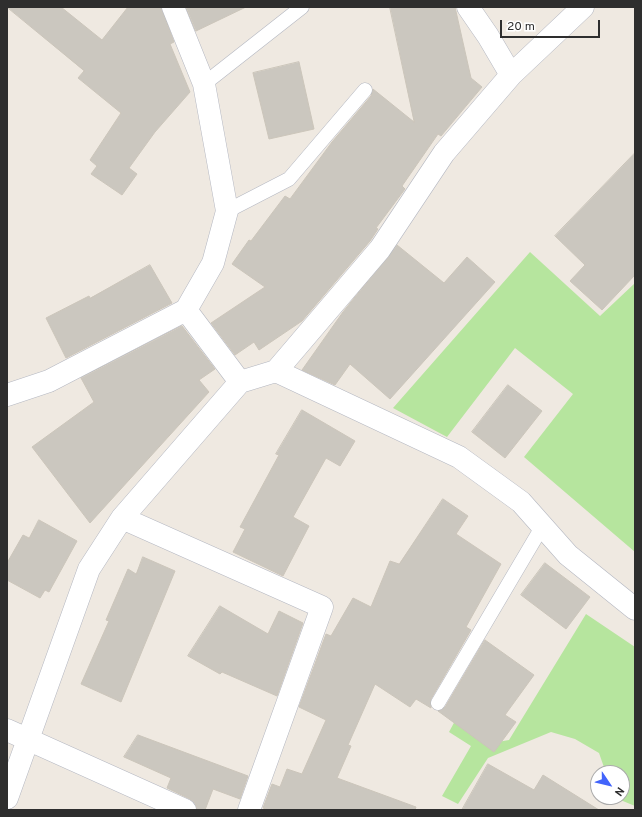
<!DOCTYPE html>
<html>
<head>
<meta charset="utf-8">
<style>
	body { margin:0 }
	#map { position:relative; width:642px; height:817px; overflow:hidden; background:#efe9e1; font-family:Overpass,sans-serif }
	canvas { display:block }
	.frame { position:absolute; inset:0; border:8px solid #2e2e2e; pointer-events:none }
	.north { position:absolute; left:590px; top:765px; width:40px; height:40px; box-sizing:border-box; background:#fff; border:1px solid #ababab; border-radius:50%; rotate:125deg; font-size:11px; font-weight:700; line-height:16px; text-align:center; color:#2e2e2e }
	.north::after { content:''; display:block; margin:auto; width:14px; height:18px; background:#4264fb; clip-path:polygon(50% 0,100% 100%,50% 72%,0 100%) }
	.scale { position:absolute; left:500px; top:20px; width:100px; height:18px; box-sizing:border-box; border:2px solid #2e2e2e; border-top:0; padding-left:5px; font-size:12px; line-height:14px; white-space:nowrap; color:#2e2e2e; -webkit-text-stroke:3px #fff; paint-order:stroke }
</style>
</head>
<body>
<div id="map">
<canvas width="642" height="817"></canvas>
<div class="frame"></div>
<div class="north">N</div>
<div class="scale">20 m</div>
</div>
<script>
const ctx = document.querySelector('canvas').getContext('2d');
ctx.lineJoin = 'round';
function fill(path, color) { ctx.fillStyle = color; ctx.fill(path, 'evenodd'); }
function strokePath(path, color, width, dash) { ctx.strokeStyle = color; ctx.lineWidth = width; ctx.lineCap = dash ? 'butt' : 'round'; ctx.setLineDash(dash || []); ctx.stroke(path); }
const green = new Path2D(`
	M 530,252 L 600,316 L 635,283 L 635,552 L 524,457 L 573,394 L 515,348 L 447,437 L 393,408 Z
	M 586,614 L 635,647 L 635,806 L 618,799 L 617,797 L 622,797 L 622,773 L 606,773 L 599,753 L 575,739 L 551,732 L 488,758 L 458,804 L 442,796 L 471,746 L 449,732 L 456,719 L 492,743 L 509,740 Z`);
const building = new Path2D(`
	M 7,7 L 61,7 L 102,40 L 128,7 L 161,7 L 174,42 L 170,44 L 190,92 L 155,132 L 129,168 L 137,174 L 122,195 L 91,174 L 97,166 L 90,160 L 121,113 L 78,78 L 84,71 Z
	M 186,7 L 246,7 L 196,31 Z
	M 390,7 L 455,7 L 471,78 L 482,87 L 441,136 L 438,134 L 402,186 L 405,189 L 376,228 L 378,229 L 370,241 L 302,321 L 259,350 L 254,342 L 235,355 L 211,323 L 265,287 L 232,264 L 249,240 L 251,241 L 285,196 L 290,199 L 332,142 L 371,96 L 373,89 L 414,122 Z
	M 299,62 L 314,129 L 269,139 L 253,73 Z
	M 635,153 L 635,275 L 602,310 L 570,281 L 585,265 L 555,236 Z
	M 397,245 L 444,283 L 467,257 L 495,282 L 390,399 L 350,364 L 335,385 L 302,370 L 343,312 Z
	M 150,265 L 172,303 L 66,358 L 46,318 L 89,296 L 90,298 Z
	M 182,326 L 215,369 L 199,380 L 209,392 L 90,523 L 32,447 L 94,402 L 81,378 Z
	M 508,385 L 542,411 L 505,458 L 472,432 Z
	M 302,410 L 355,441 L 340,466 L 326,458 L 293,517 L 309,526 L 283,576 L 233,552 L 245,529 L 240,527 L 279,455 L 276,454 Z
	M 443,499 L 468,516 L 456,534 L 501,564 L 466,627 L 471,630 L 431,699 L 431,708 L 416,699 L 410,707 L 375,684 L 348,745 L 351,746 L 337,778 L 416,807 L 415,810 L 269,810 L 263,808 L 272,784 L 280,787 L 287,769 L 302,774 L 326,720 L 299,707 L 326,634 L 331,636 L 353,598 L 371,607 L 390,561 L 399,564 Z
	M 39,520 L 77,541 L 49,592 L 45,590 L 40,598 L 7,580 L 7,563 L 23,535 L 29,538 Z
	M 143,557 L 175,571 L 121,702 L 81,684 L 109,621 L 106,620 L 128,569 L 136,574 Z
	M 545,563 L 590,597 L 566,629 L 521,595 Z
	M 220,606 L 268,634 L 279,611 L 303,623 L 277,696 L 222,672 L 220,674 L 188,656 Z
	M 485,640 L 534,675 L 505,715 L 516,722 L 494,752 L 438,711 L 445,707 Z
	M 138,735 L 248,776 L 240,799 L 213,789 L 205,810 L 197,810 L 195,803 L 190,799 L 167,788 L 171,778 L 124,757 Z
	M 488,764 L 534,790 L 543,775 L 599,810 L 462,810 Z`);
const service = new Path2D(`
	M 204,84 L 302,7
	M 227,211 L 289,179 L 365,90
	M 438,703 L 542,527`);
const minor = new Path2D(`
	M 468,7 L 488,36 L 511,75
	M 186,310 L 240,382
	M 276,371 L 459,457 L 521,502 L 568,555 L 635,609
	M 7,395 L 49,381 L 186,310 L 213,263 L 227,211 L 204,84 L 173,7
	M 122,518 L 322,607 L 249,810
	M 7,730 L 185,810
	M 7,798 L 89,569 L 122,518 L 240,382 L 276,371 L 380,249 L 444,153 L 511,75 L 583,7`);
fill(green, '#b6e59e');
fill(building, '#cbc7bf');
strokePath(building, '#cbc5ba', 1);
strokePath(service, '#b4b7c1', 15);
strokePath(minor, '#b4b7c1', 23);
strokePath(service, '#fff', 14);
strokePath(minor, '#fff', 22);
</script>
</body>
</html>
